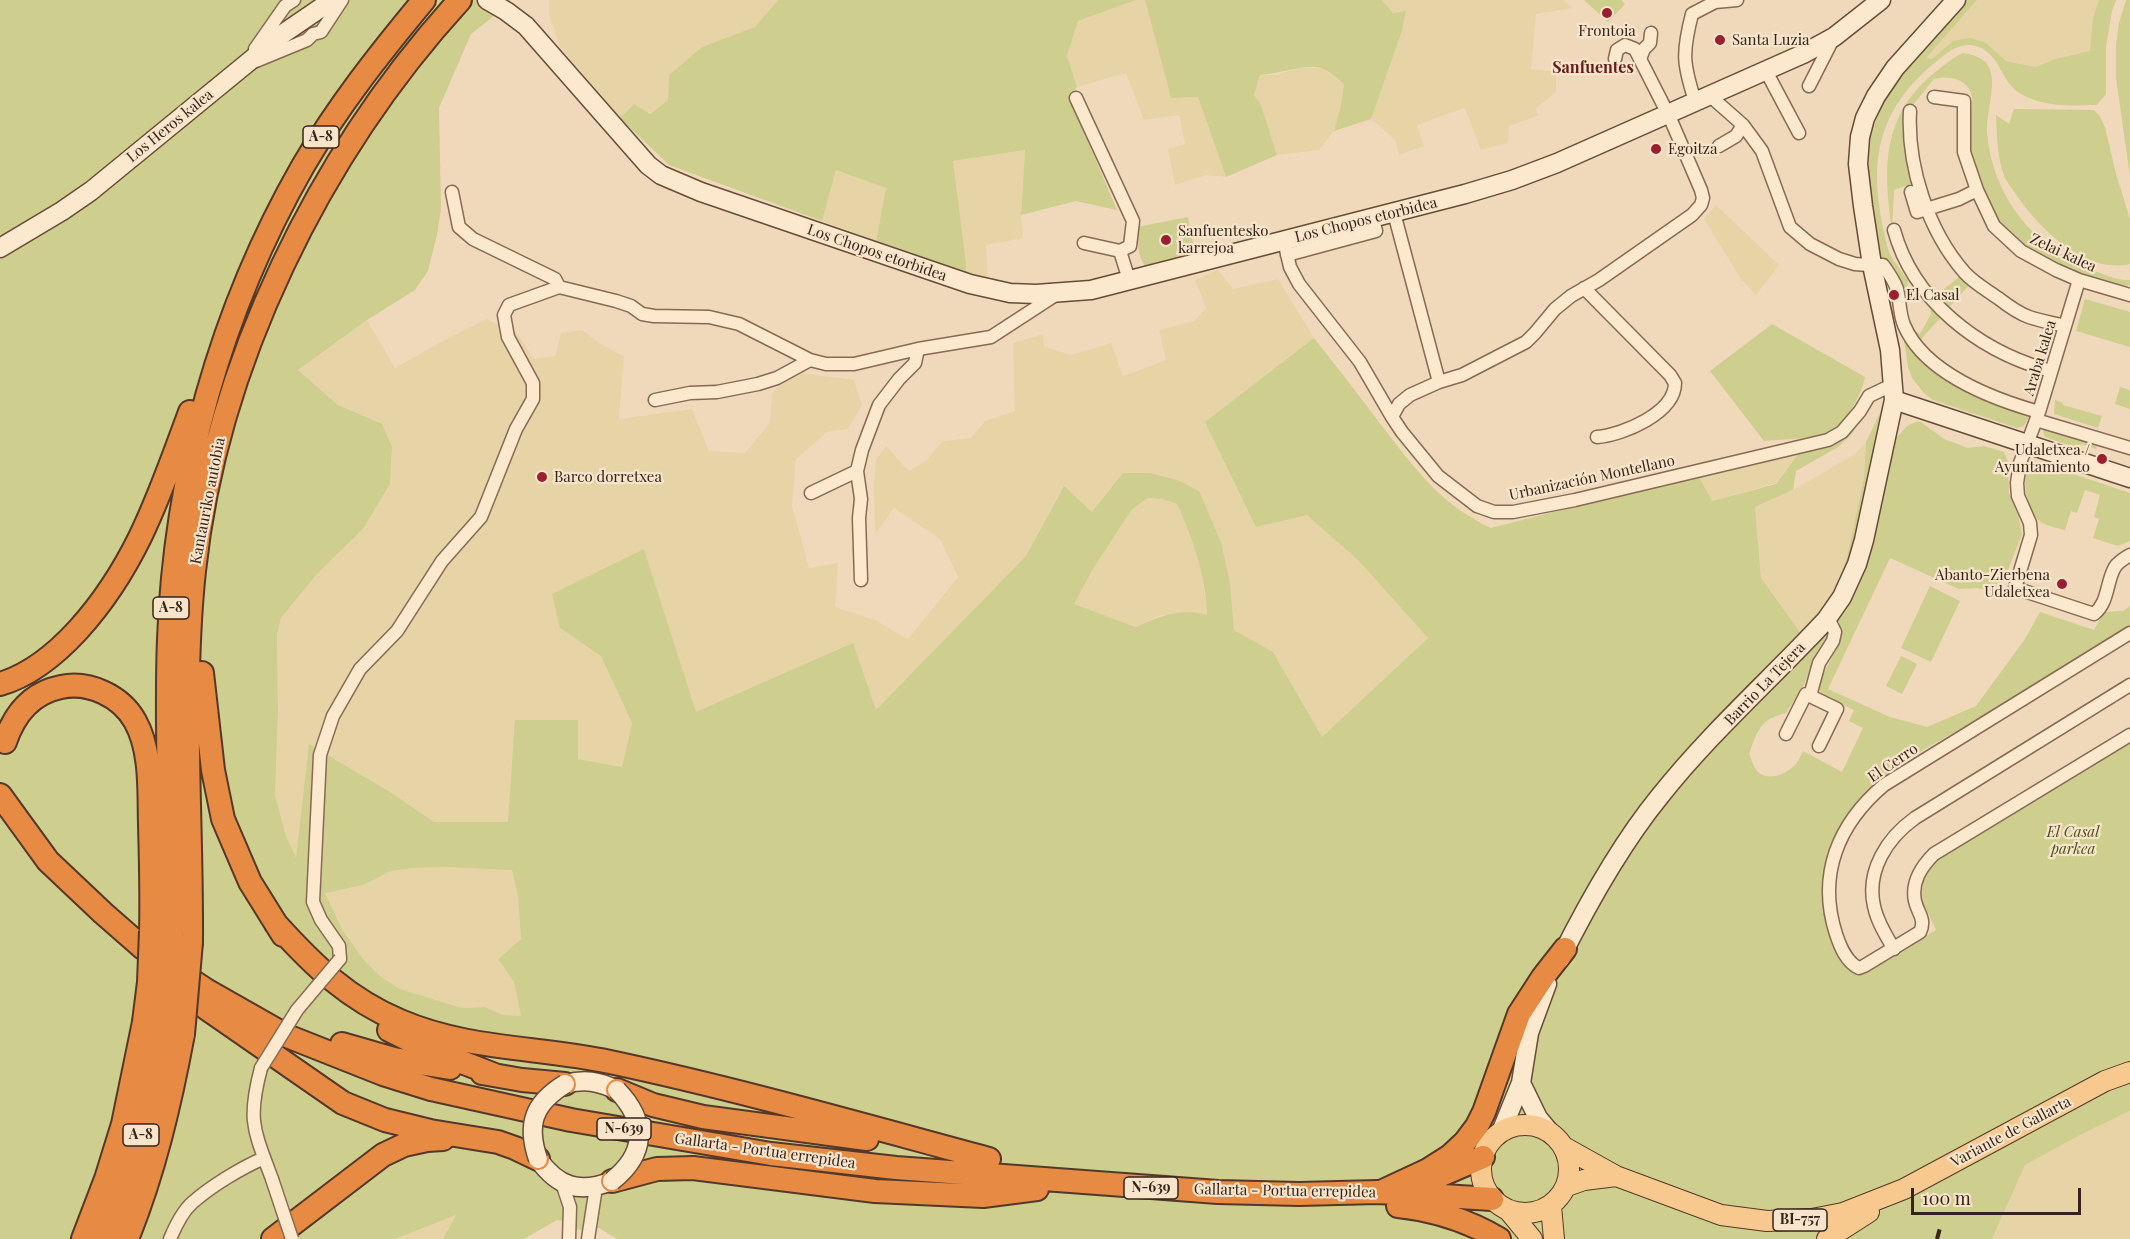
<!DOCTYPE html>
<html>
<head>
<meta charset="utf-8">
<style>
	body { margin:0 }
	#map { position:relative; width:2130px; height:1239px; overflow:hidden; background:#f0d9ba; font-family:"Playfair Display",serif }
	canvas { display:block }
	.scale { position:absolute; left:1911px; top:1188px; width:170px; height:27px; box-sizing:border-box; border:3px solid #36241a; border-top:0; padding-left:8px; font-size:18px; line-height:21px; white-space:nowrap; color:#36241a; -webkit-text-stroke:4px #f7e4ca; paint-order:stroke }
</style>
</head>
<body>
<div id="map">
<canvas width="2130" height="1239"></canvas>
<div class="scale">100 m</div>
</div>
<script>
const ctx = document.querySelector('canvas').getContext('2d');
ctx.lineJoin = 'round';
function fill(path, color) { ctx.fillStyle = color; ctx.fill(path, 'evenodd'); }
function strokePath(path, color, width, dash) { ctx.strokeStyle = color; ctx.lineWidth = width; ctx.lineCap = dash ? 'butt' : 'round'; ctx.setLineDash(dash || []); ctx.stroke(path); }
function drawText(font, color, halo, rows, align = 'center') {
  ctx.font = font + ' "Playfair Display",serif'; ctx.lineWidth = 4.5; ctx.setLineDash([]); ctx.textBaseline = 'middle'; ctx.strokeStyle = halo; ctx.fillStyle = color; for (const [text, x, y, turn = 0] of rows) {
    ctx.save(); ctx.translate(x, y); ctx.rotate((+turn || 0) * Math.PI / 180); ctx.textAlign = isNaN(turn) ? turn : align; if (halo) ctx.strokeText(text, 0, 0); ctx.fillText(text, 0, 0); ctx.restore();
  }
}
const farmland = new Path2D(`
	M 549,0 L 778,0 L 755,27 L 702,47 L 669,75 L 668,100 L 649,114 L 634,104 L 620,118 L 560,47 L 549,14 Z
	M 1136,0 L 1145,0 L 1171,98 L 1198,97 L 1226,177 L 1206,175 L 1175,185 L 1168,149 L 1185,144 L 1179,115 L 1144,120 L 1126,73 L 1077,87 L 1067,56 L 1078,21 Z
	M 1382,0 L 1564,0 L 1572,8 L 1536,14 L 1531,69 L 1556,72 L 1556,92 L 1536,108 L 1538,116 L 1509,126 L 1508,143 L 1481,150 L 1465,108 L 1417,125 L 1424,146 L 1399,155 L 1395,140 L 1371,119 L 1402,31 L 1406,12 L 1393,13 Z
	M 1977,0 L 2099,0 L 2090,51 L 2055,59 L 2035,67 L 2006,61 L 1986,43 L 1953,41 L 1932,59 L 1925,58 Z
	M 1297,68 L 1322,68 L 1344,84 L 1341,105 L 1334,131 L 1319,150 L 1277,155 L 1261,105 L 1254,95 L 1260,75 L 1276,75 Z
	M 1025,150 L 1021,215 L 1023,238 L 986,245 L 988,278 L 966,272 L 966,263 L 953,161 Z
	M 836,170 L 886,188 L 876,241 L 822,221 Z
	M 1716,205 L 1779,265 L 1756,295 L 1741,279 L 1704,219 Z
	M 1218,270 L 1233,289 L 1278,279 L 1314,338 L 1205,423 L 1358,560 L 1428,638 L 1322,737 L 1273,652 L 1234,630 L 1230,583 L 1199,491 L 1180,481 L 1092,513 L 1063,487 L 1026,556 L 876,711 L 853,644 L 696,713 L 644,549 L 560,628 L 601,655 L 632,723 L 622,767 L 578,759 L 508,822 L 434,822 L 395,795 L 309,745 L 296,860 L 286,836 L 275,795 L 278,712 L 277,636 L 281,618 L 317,574 L 363,529 L 390,484 L 392,448 L 381,424 L 338,405 L 298,370 L 367,320 L 395,368 L 441,342 L 487,319 L 517,333 L 534,359 L 555,356 L 561,333 L 582,330 L 599,343 L 624,356 L 619,419 L 692,409 L 709,451 L 745,453 L 770,423 L 772,394 L 785,378 L 801,373 L 854,380 L 862,405 L 848,429 L 827,432 L 796,459 L 792,506 L 809,568 L 838,563 L 835,607 L 875,620 L 908,639 L 958,577 L 940,539 L 894,508 L 875,534 L 874,484 L 876,460 L 886,446 L 909,471 L 926,461 L 943,441 L 971,438 L 985,421 L 1015,411 L 1013,343 L 1043,334 L 1044,346 L 1071,355 L 1111,343 L 1123,376 L 1166,360 L 1159,330 L 1195,321 L 1206,308 L 1195,280 Z
	M 1866,442 L 1864,478 L 1847,557 L 1838,583 L 1824,605 L 1800,632 L 1761,578 L 1755,507 L 1793,490 L 1855,454 Z
	M 1799,453 L 1776,483 L 1712,501 L 1698,475 Z
	M 1148,498 L 1162,499 L 1177,504 L 1190,533 L 1200,563 L 1208,615 L 1161,615 L 1136,627 L 1074,604 L 1093,569 L 1132,508 Z
	M 445,867 L 512,869 L 518,896 L 521,939 L 498,959 L 514,982 L 522,1017 L 503,1015 L 485,1007 L 462,1008 L 399,989 L 381,977 L 363,959 L 342,929 L 325,892 L 363,885 L 391,871 L 413,868 Z
	M 2130,1111 L 2130,1239 L 1992,1239 L 2025,1165 L 2084,1133 Z
	M 457,1214 L 443,1239 L 395,1239 Z`);
const green = new Path2D(`
	M 0,0 L 510,0 L 507,6 L 471,34 L 439,108 L 441,209 L 437,235 L 428,271 L 415,290 L 367,320 L 298,370 L 338,405 L 382,424 L 392,447 L 390,484 L 363,529 L 317,574 L 281,618 L 277,635 L 278,712 L 275,795 L 286,836 L 296,858 L 309,744 L 395,795 L 434,822 L 508,822 L 515,720 L 578,720 L 578,759 L 622,767 L 632,723 L 601,656 L 560,628 L 552,594 L 644,549 L 696,712 L 853,643 L 876,710 L 1026,556 L 1064,486 L 1092,512 L 1123,473 L 1150,473 L 1180,481 L 1199,491 L 1221,542 L 1230,583 L 1234,630 L 1273,652 L 1322,737 L 1428,638 L 1358,560 L 1307,515 L 1256,527 L 1205,422 L 1314,338 C 1336,366 1358,394 1379,422 C 1413,466 1439,504 1491,528 L 1698,475 L 1712,501 L 1776,484 L 1799,453 L 1863,415 L 1869,407 L 1851,435 L 1838,447 L 1796,471 L 1793,490 L 1755,507 L 1761,578 L 1800,632 L 1824,605 L 1838,583 L 1847,557 L 1864,478 L 1866,442 L 1883,407 L 1897,437 L 1907,426 L 1916,422 L 1921,422 L 1944,439 L 1968,448 L 1984,446 L 2004,452 L 2008,462 L 2009,493 L 2018,515 L 2022,534 L 1999,593 L 1977,588 L 1959,589 L 1890,558 L 1828,689 L 1890,717 L 1927,727 L 1976,706 L 2025,639 L 2040,612 L 2094,630 L 2104,612 L 2123,611 L 2130,606 L 2130,628 C 2079,659 2029,690 1978,719 C 1913,757 1844,784 1827,865 C 1822,889 1824,913 1832,937 C 1836,948 1842,959 1847,969 L 1864,972 L 1936,930 C 1921,895 1908,888 1940,856 L 2130,743 L 2130,1111 L 2084,1133 L 2025,1165 L 1992,1239 L 617,1239 L 599,1228 L 583,1225 L 582,1230 L 576,1229 L 576,1224 L 557,1220 L 524,1239 L 443,1239 L 456,1215 L 395,1239 L 0,1239 ZM 1148,498 L 1162,499 L 1177,504 C 1193,539 1206,576 1207,615 C 1183,608 1159,616 1136,627 L 1074,604 L 1093,569 L 1132,509 ZM 1839,621 C 1839,628 1842,633 1840,640 C 1835,657 1820,672 1820,691 L 1824,696 L 1854,710 L 1849,721 L 1863,728 L 1842,772 L 1803,751 C 1801,755 1799,760 1796,764 C 1789,772 1771,781 1761,774 C 1754,770 1752,761 1749,754 C 1758,730 1760,719 1786,713 L 1803,687 L 1813,663 L 1829,640 L 1831,635 L 1828,631 ZM 445,867 L 512,870 L 518,896 L 521,939 L 498,959 L 514,982 L 521,1016 L 503,1015 L 485,1007 L 462,1008 L 400,989 L 381,977 L 363,959 L 342,929 L 325,893 L 363,885 L 391,871 L 413,868 Z
	M 778,0 L 1136,0 L 1078,21 L 1067,56 L 1077,87 L 1069,97 L 1117,210 L 1076,201 L 1021,215 L 1025,150 L 953,161 L 966,263 L 966,272 L 876,241 L 886,188 L 836,170 L 822,221 L 669,165 L 620,118 L 634,104 L 650,114 L 668,100 L 669,75 L 702,47 L 755,27 Z
	M 1145,0 L 1382,0 L 1393,13 L 1406,11 L 1402,31 L 1371,119 L 1334,131 L 1341,105 L 1344,84 C 1338,79 1328,70 1321,68 C 1303,64 1279,74 1260,75 L 1254,95 L 1261,105 L 1277,155 L 1226,177 L 1198,97 L 1171,98 Z
	M 1584,0 L 1621,0 L 1625,4 L 1608,22 Z
	M 1966,0 L 1977,0 L 1926,58 L 1932,59 L 1953,41 L 1970,38 L 1986,43 L 2006,61 L 2035,67 L 2055,59 L 2090,51 L 2093,18 L 2099,0 L 2116,0 L 2112,11 L 2106,47 L 2106,94 L 2097,105 C 2072,106 2043,107 2021,94 C 1999,82 2001,49 1971,45 C 1955,44 1943,56 1932,65 C 1869,119 1869,176 1889,252 L 1894,261 L 1908,281 L 1904,307 L 1899,283 L 1881,259 L 1870,186 L 1868,159 L 1869,140 L 1882,105 L 1894,83 Z
	M 2126,0 L 2130,0 L 2130,176 L 2116,78 L 2116,45 L 2119,23 Z
	M 1963,53 C 1976,55 1988,59 1991,73 C 1995,90 1986,114 1987,133 C 1993,197 2032,245 2090,269 C 2103,274 2117,281 2130,280 L 2130,285 C 2114,288 2092,277 2077,271 C 2054,262 2026,251 2009,233 C 1992,216 1973,173 1969,150 C 1967,138 1969,124 1968,112 L 1971,112 C 1972,106 1973,99 1971,93 C 1966,78 1948,75 1934,79 L 1909,110 L 1914,183 L 1894,190 L 1892,229 C 1883,169 1882,116 1933,74 C 1943,66 1952,58 1963,53 Z
	M 2014,109 L 2094,110 L 2099,115 L 2105,127 L 2116,174 L 2130,219 L 2130,264 C 2085,275 2038,227 2015,193 C 2012,189 2008,183 2005,178 C 1997,159 1997,135 1996,115 L 2009,124 Z
	M 1188,217 L 1195,253 L 1188,255 L 1186,259 L 1148,268 C 1136,259 1139,240 1137,227 Z
	M 1963,274 L 1971,283 L 1946,311 L 1934,297 Z
	M 2085,299 L 2130,312 L 2130,347 L 2076,331 Z
	M 1930,304 L 1942,316 L 1914,347 L 1992,402 L 2029,416 L 2024,426 L 2017,428 L 1933,400 L 1924,393 L 1912,378 L 1908,367 L 1904,340 L 1912,329 L 1920,334 L 1931,314 Z
	M 1772,324 L 1865,377 C 1861,396 1847,423 1829,431 C 1811,440 1784,439 1764,441 L 1710,371 Z
	M 2120,387 L 2130,390 L 2130,409 L 2115,404 Z
	M 2055,400 L 2063,403 L 2063,405 L 2102,416 L 2098,428 L 2054,414 Z
	M 2045,426 L 2098,443 L 2096,449 L 2082,444 L 2077,448 L 2045,437 L 2043,431 Z
	M 2035,461 L 2130,493 L 2130,541 L 2118,546 L 2093,538 L 2099,519 L 2094,517 L 2100,495 L 2085,490 L 2077,513 L 2071,511 L 2065,530 C 2058,528 2047,526 2041,522 C 2027,512 2017,471 2035,461 Z
	M 1930,586 L 1960,601 L 1931,662 L 1901,648 Z
	M 1901,656 L 1917,664 L 1902,694 L 1886,686 Z`);
const street = new Path2D(`
	M 1651,33 L 1650,43 L 1644,49 L 1640,59 L 1670,118 L 1701,190 L 1703,198 L 1701,205 L 1692,215 L 1599,280 L 1571,296 L 1555,309 L 1535,333 L 1526,342 L 1462,375 L 1439,382 L 1410,395 L 1399,404 L 1392,417 L 1402,432 L 1438,476 L 1477,506 L 1494,512 L 1513,512 L 1575,500 L 1828,440 L 1842,432 L 1860,411 L 1869,396 L 1894,384
	M 255,49 L 285,6 L 294,0
	M 1615,59 L 1617,50 L 1625,45 L 1635,49 L 1640,59
	M 256,61 L 307,40 L 313,34 L 321,32 L 342,0
	M 1766,71 L 1799,133
	M 1809,86 L 1833,39
	M 1709,95 L 1743,125 L 1762,151 L 1790,227 L 1810,244 L 1839,259 L 1855,264 L 1868,265
	M 1934,97 L 1964,101 L 1964,152 L 1977,190 L 1994,226 L 2021,251 L 2056,270 L 2079,280 L 2130,295
	M 1076,98 L 1133,221 L 1130,246 L 1120,251
	M 1695,101 C 1683,64 1682,53 1692,14 L 1715,2 L 1737,0
	M 1910,111 C 1907,166 1928,231 1965,273 C 1974,283 1987,290 1998,298 C 2007,305 2018,313 2029,317 C 2040,321 2054,323 2065,326
	M 1719,146 L 1736,136 L 1743,125
	M 452,192 L 459,227 L 473,239 L 555,279 L 559,287
	M 1911,192 L 1917,212 L 1959,199 L 1977,190
	M 1394,213 L 1439,382
	M 1894,230 C 1913,300 1977,349 2044,369
	M 1284,241 L 1290,267 L 1299,284 L 1360,362 L 1392,417
	M 1084,243 L 1120,251 L 1129,280
	M 1287,255 L 1376,231 L 1373,218
	M 1879,265 L 1883,265 C 1888,272 1894,280 1897,289 C 1900,300 1899,313 1904,325 C 1924,373 1993,399 2039,412
	M 2079,280 L 2039,412 L 2020,463 L 2017,483 L 2018,496 L 2030,523 L 2031,535 L 2015,588 L 2094,614 C 2109,602 2106,582 2115,567 C 2118,562 2125,558 2130,555
	M 1584,288 L 1670,375 L 1675,383 C 1675,413 1623,435 1597,437
	M 655,400 L 690,393 L 717,392 L 758,384 L 777,378 L 810,360
	M 2036,420 L 2130,448
	M 811,493 L 857,471
	M 861,580 L 859,518 L 861,499 L 857,471 L 862,450 L 879,405 L 899,379 L 915,363 L 918,349
	M 2130,633 L 1884,785 C 1838,824 1817,875 1836,934 C 1840,946 1846,962 1859,968 L 1864,966 L 1920,932 C 1926,919 1918,914 1915,901 C 1911,882 1921,867 1934,854 L 2130,735
	M 1810,696 L 1819,663 L 1833,641 L 1835,632 L 1831,624 L 1826,620
	M 1786,734 L 1806,694 L 1837,709 L 1819,746
	M 1894,949 C 1886,936 1877,921 1874,906 C 1866,871 1887,838 1915,818 L 2130,685
	M 340,959 L 339,946 L 321,920 L 313,902 L 320,755 L 333,716 L 360,669 L 397,631 L 442,561 L 481,517 L 516,429 L 533,399 L 533,383 L 508,337 L 504,315 L 509,305 L 559,287 L 616,301 L 631,306 L 642,314 L 654,316 L 709,317 L 739,324 L 810,360 L 826,364 L 854,364 L 918,349 L 991,337 L 1057,294
	M 261,1068 C 247,1121 254,1130 272,1179
	M 562,1183 L 570,1207 L 569,1239
	M 170,1239 C 175,1227 182,1212 192,1203 C 211,1186 241,1168 264,1158
	M 588,1239 L 596,1187`);
const secondary = new Path2D(`
	M 487,0 L 506,11 L 526,26 L 648,165 L 661,175 L 701,192 L 970,284 L 1010,293 L 1036,294 L 1091,290 L 1465,194 L 1512,180 L 1557,163 L 1803,54 L 1834,37 L 1881,0
	M 0,248 L 62,211 L 91,191 L 284,33 L 322,7 L 336,0
	M 1894,400 L 2130,478
	M 1560,959 C 1588,903 1620,845 1660,796 C 1710,733 1771,679 1826,620 L 1842,597 L 1857,564 L 1864,540 L 1894,400 L 1890,350 L 1872,265 L 1863,206 L 1858,164 L 1860,137 L 1865,118 L 1876,96 L 1895,68 L 1956,0
	M 1521,1083 L 1538,1118 L 1548,1130
	M 565,1084 C 585,1079 598,1081 617,1090
	M 1501,1132 L 1521,1083 L 1529,1033 L 1547,984
	M 538,1159 C 558,1187 579,1194 612,1181`);
const primary = new Path2D(`
	M1481 1169a44 44 0 1 1 88 0a44 44 0 1 1-88 0Z
	M 1564,1147 L 1616,1176 L 1721,1215 L 1767,1221 L 1812,1219 L 1843,1213 L 1904,1189 L 2105,1081 L 2130,1072
	M 1567,1186 L 1584,1180 L 1616,1176
	M 1551,1206 L 1554,1239
	M 1509,1211 L 1532,1239
	M 1827,1239 L 1869,1212`);
const highway = new Path2D(`
	M 202,673 L 213,770 L 223,819 L 250,882 L 283,935
	M 0,684 C 31,675 56,654 78,630 C 137,565 160,493 190,412
	M 5,742 C 14,715 31,693 61,687 C 89,681 121,696 135,721 C 152,751 149,792 150,825 C 151,861 152,896 151,931
	M 0,795 L 48,861 L 103,913 L 143,948 L 206,990 L 287,1036 L 383,1074 L 431,1089 L 571,1120 L 771,1154 L 896,1168 L 1218,1192 L 1299,1194 L 1378,1192 L 1492,1199
	M 276,924 C 314,966 348,999 400,1021 C 467,1050 540,1047 610,1062 C 737,1089 863,1125 989,1159
	M 171,934 C 172,836 165,737 169,639 C 175,474 221,309 303,166 C 338,106 380,53 424,0
	M 191,942 C 192,819 181,694 194,571 C 216,364 320,153 460,0
	M 184,990 L 206,1008 L 343,1103 L 385,1120 L 430,1131 L 498,1142 L 515,1148 L 538,1159
	M 389,1030 L 423,1047 L 495,1075
	M 342,1044 L 394,1059 L 450,1068
	M 482,1073 L 522,1080 L 565,1084
	M 617,1090 L 653,1105 L 703,1117 L 867,1139
	M 1432,1179 L 1483,1157
	M 612,1181 L 657,1169 L 693,1168 L 875,1191 L 983,1196 L 1037,1189
	M 1383,1191 L 1428,1170 L 1450,1156 L 1465,1142 L 1477,1126 L 1484,1112 L 1519,1014 L 1543,977 L 1565,949
	M 1398,1206 C 1436,1210 1467,1220 1499,1239
	M 83,1239 L 106,1179 L 123,1124 L 144,1022
	M 105,1239 C 134,1171 150,1100 164,1028
	M 127,1239 C 154,1172 170,1104 183,1034
	M 273,1239 L 383,1155 L 404,1145 L 427,1140 L 443,1139`);
const rail = new Path2D(`
	M 1937,1239 L 1940,1228`);
const streetBridge = new Path2D(`
	M 261,1068 L 297,1010 L 340,959
	M 272,1179 L 292,1239`);
const secondaryBridge = new Path2D(`
	M 538,1159 C 526,1124 534,1103 565,1084
	M 612,1181 C 646,1154 648,1122 617,1090`);
const highwayBridge = new Path2D(`
	M 144,1022 L 149,982 L 151,931
	M 164,1028 L 171,934
	M 183,1034 L 191,942`);
const markers = [
	[1607,13,6,"#9a2030"],
	[1720,40,6,"#9a2030"],
	[1656,149,6,"#9a2030"],
	[1166,240,6,"#9a2030"],
	[1894,295,6,"#9a2030"],
	[2102,459,6,"#9a2030"],
	[542,477,6,"#9a2030"],
	[2062,584,6,"#9a2030"]
];
const shields = [
	[321,137,36],
	[171,608,36],
	[624,1129,54],
	[141,1135,36],
	[1151,1188,54],
	[1800,1220,54]
];
const shieldNames = [
	["A-8",321,137],
	["A-8",171,608],
	["N-639",624,1129],
	["A-8",141,1135],
	["N-639",1151,1188],
	["BI-757",1800,1220]
];
const poiNames = [
	["Frontoia",1607,31,"center"],
	["Santa Luzia",1732,40],
	["Egoitza",1668,149],
	["Sanfuentesko",1178,231],
	["karrejoa",1178,248],
	["El Casal",1906,295],
	["Udaletxea /",2090,450,"right"],
	["Ayuntamiento",2090,467,"right"],
	["Barco dorretxea",554,477],
	["Abanto-Zierbena",2050,575,"right"],
	["Udaletxea",2050,592,"right"]
];
const streetNames = [
	["Los Heros kalea",170,126,-39],
	["Los Chopos etorbidea",1366,220,-14],
	["Los Chopos etorbidea",877,253,19],
	["Zelai kalea",2063,253,25],
	["Araba kalea",2040,358,-73],
	["Urbanización Montellano",1592,478,-12],
	["Kantauriko autobia",208,501,-79],
	["Barrio La Tejera",1765,684,-46],
	["El Cerro",1893,763,-34],
	["Variante de Gallarta",2011,1132,-28],
	["Gallarta - Portua errepidea",765,1151,8],
	["Gallarta - Portua errepidea",1285,1191,1]
];
const parkNames = [
	["El Casal",2073,832],
	["parkea",2073,849]
];
const neighbourhoodNames = [
	["Sanfuentes",1593,68]
];
fill(farmland, '#e6d4a7');
fill(green, '#cece8e');
strokePath(street, '#886954', 15);
strokePath(secondary, '#694a37', 21);
strokePath(primary, '#543829', 22);
strokePath(highway, '#543829', 26);
strokePath(street, '#fbe8cd', 12);
strokePath(secondary, '#fbe8cd', 18);
strokePath(primary, '#f7c98e', 20);
strokePath(highway, '#e78a43', 22);
strokePath(rail, '#36241a', 4, [10, 10]);
strokePath(streetBridge, '#886954', 15, []);
strokePath(secondaryBridge, '#694a37', 21, []);
strokePath(highwayBridge, '#543829', 26, []);
strokePath(streetBridge, '#fbe8cd', 12);
strokePath(secondaryBridge, '#fbe8cd', 18);
strokePath(highwayBridge, '#e78a43', 22);
for (const [x, y, r, color] of markers) { const dot = new Path2D(); dot.arc(x, y, r, 0, 2 * Math.PI); ctx.fillStyle = color; ctx.fill(dot); strokePath(dot, '#f7e4ca', 2); }
for (const [x, y, w] of shields) { const box = new Path2D(); box.roundRect(x - w / 2, y - 11, w, 22, 4.5); ctx.fillStyle = '#f7e4ca'; ctx.fill(box); strokePath(box, '#36241a', 1.5); }
drawText('bold 14px', '#36241a', null, shieldNames);
drawText('15px', '#36241a', '#f7e4ca', poiNames, 'left');
drawText('15px', '#36241a', '#f7e4ca', streetNames);
drawText('italic 15px', '#4d531f', '#f7e4ca', parkNames);
drawText('bold 16px', '#651d17', '#f7e4ca', neighbourhoodNames);
</script>
</body>
</html>
